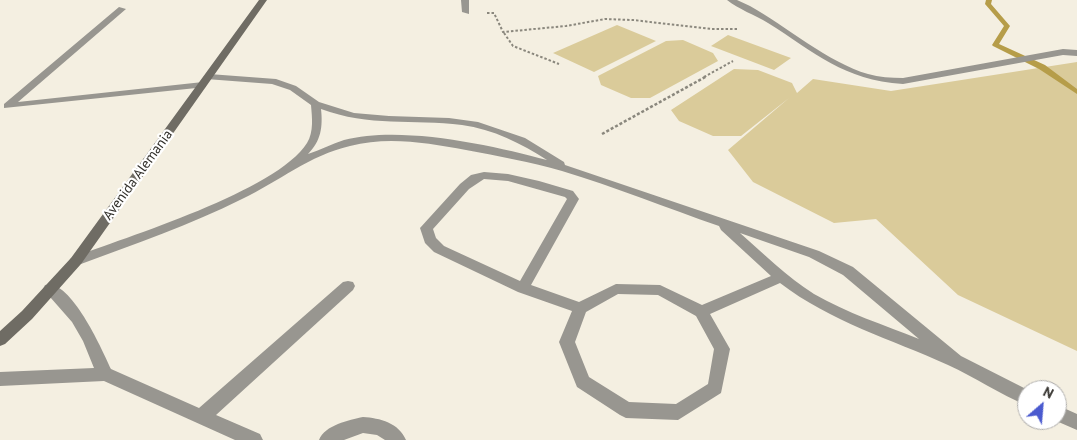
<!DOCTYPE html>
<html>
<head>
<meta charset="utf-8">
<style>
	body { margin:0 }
	#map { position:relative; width:1077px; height:440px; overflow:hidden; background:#f4efe1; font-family:"PT Sans",sans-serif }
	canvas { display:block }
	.north { position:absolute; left:1017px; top:380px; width:50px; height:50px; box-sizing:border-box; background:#fff; border:1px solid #adacaa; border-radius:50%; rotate:27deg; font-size:14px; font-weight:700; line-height:20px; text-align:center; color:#32302b }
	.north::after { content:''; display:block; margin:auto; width:18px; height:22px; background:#4a5acf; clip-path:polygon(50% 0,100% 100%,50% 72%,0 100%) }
</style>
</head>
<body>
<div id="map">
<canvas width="1077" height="440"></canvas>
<div class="north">N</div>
</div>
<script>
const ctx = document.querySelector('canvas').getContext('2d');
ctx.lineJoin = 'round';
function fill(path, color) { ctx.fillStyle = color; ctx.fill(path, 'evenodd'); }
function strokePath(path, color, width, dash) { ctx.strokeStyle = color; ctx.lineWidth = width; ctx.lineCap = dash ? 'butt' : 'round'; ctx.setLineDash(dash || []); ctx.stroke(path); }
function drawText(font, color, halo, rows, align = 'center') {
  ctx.font = font + ' "PT Sans",sans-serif'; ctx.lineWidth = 4.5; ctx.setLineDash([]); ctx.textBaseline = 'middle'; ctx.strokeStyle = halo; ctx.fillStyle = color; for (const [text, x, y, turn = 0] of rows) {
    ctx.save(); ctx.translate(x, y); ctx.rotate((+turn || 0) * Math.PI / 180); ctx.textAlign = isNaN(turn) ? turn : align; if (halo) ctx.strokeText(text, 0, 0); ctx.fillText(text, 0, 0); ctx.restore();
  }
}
const green = new Path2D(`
	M 617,25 L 656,41 L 594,72 L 553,53 Z
	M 728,35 L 791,58 L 774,70 L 711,46 Z
	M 683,40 L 713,53 L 718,61 L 650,98 L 631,98 L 601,85 L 598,76 L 666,41 Z
	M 1077,62 L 1077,351 L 958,295 L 876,219 L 834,223 L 753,182 L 728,150 L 789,98 L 741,136 L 713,136 L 679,121 L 671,110 L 734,69 L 758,70 L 792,83 L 797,93 L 813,79 L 891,91 Z`);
const stream = new Path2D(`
	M 986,0 L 992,0 L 991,4 L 1010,26 L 999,44 L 1045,65 L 1077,89 L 1077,94 L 1039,69 L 993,46 L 992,45 L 1004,26 L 985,4 Z`);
const pathFar1 = new Path2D(`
	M 487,13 L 494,13 L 503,32 L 566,26 L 605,19 L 633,20 L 712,29 L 737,29
	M 504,33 L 513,46 L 559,64
	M 704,77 L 733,61`);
const path = new Path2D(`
	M 602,134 L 707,76`);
const lane = new Path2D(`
	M 461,0 L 469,0 L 469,14 L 462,12 Z
	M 727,0 L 737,0 L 750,6 C 786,26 829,63 868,74 C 879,77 891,78 903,78 L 1063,49 L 1077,50 L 1077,56 L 1063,55 L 903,84 C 843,80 816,53 768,23 C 755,15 738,9 727,0 Z
	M 119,7 L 126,9 L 18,102 L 203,82 L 206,83 L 206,87 L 4,108 L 4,104 Z
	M 209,74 L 276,79 L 296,86 L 319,102 L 354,113 L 389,116 L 449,118 L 478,122 L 525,138 L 564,162 L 565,165 L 819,251 L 853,267 L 961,356 L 1028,390 L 1027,405 C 1000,395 975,377 948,365 C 891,339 831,322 780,283 L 710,314 L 730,349 L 721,393 L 678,420 L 626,418 L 620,415 L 577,387 L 559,342 L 572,311 L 518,292 L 434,252 L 425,243 L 420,228 L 460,184 L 471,175 L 484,172 L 508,174 L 539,181 L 573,191 L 579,199 L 531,285 L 579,302 L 616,284 L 660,285 L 702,305 L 771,276 L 721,230 L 719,226 C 667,208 615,187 562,171 C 531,162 498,156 466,150 C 428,143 388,136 350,146 C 310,155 278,182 242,199 C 190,225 135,244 81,264 L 71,264 L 69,261 L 71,258 C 126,237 277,191 307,143 C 314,132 312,117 311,105 L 290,90 L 272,84 L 206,79 L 206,75 ZM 321,109 C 369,127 413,119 462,125 C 493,129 522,144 547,160 C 491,145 401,125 344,140 C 332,144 320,150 308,154 C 321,141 323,127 321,109 ZM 484,179 L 508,181 L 565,197 L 567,199 L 520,281 L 444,246 L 436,238 L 433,229 L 469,189 ZM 740,233 L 809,257 L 843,275 L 919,339 C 884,325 847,313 814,294 C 787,277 764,254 740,233 ZM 618,294 L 658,295 L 696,316 L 714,349 L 708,384 L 676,404 L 629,402 L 589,377 L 575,342 L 586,312 Z
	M 348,281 L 353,282 L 355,286 L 353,290 L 216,415 L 260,434 L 263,440 L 235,440 L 104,381 L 0,386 L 0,372 L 94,368 L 83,341 L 72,322 L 43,289 L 45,285 C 70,277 103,351 111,369 L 199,408 L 343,282 Z
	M 1057,405 L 1077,414 L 1077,430 L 1054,420 L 1057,420 Z
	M 363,417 C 380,418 399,423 406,440 L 385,440 L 377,435 L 363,433 L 344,440 L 319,440 C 325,425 349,420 363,417 Z`);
const secondary = new Path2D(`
	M 259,0 L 267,0 L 81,264 L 32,319 L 5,344 L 0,346 L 0,331 L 22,311 L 71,258 Z`);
const streetNames = [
	["Avenida Alemania",138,175,-54]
];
fill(green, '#dacb9a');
fill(stream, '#b69d49');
strokePath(pathFar1, '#8a877d', 2, [2.5, 2]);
strokePath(path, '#8a877d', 2.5, [3, 2]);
fill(lane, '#989690');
fill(secondary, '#6f6c64');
drawText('14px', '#32302b', '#fff', streetNames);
</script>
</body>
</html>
